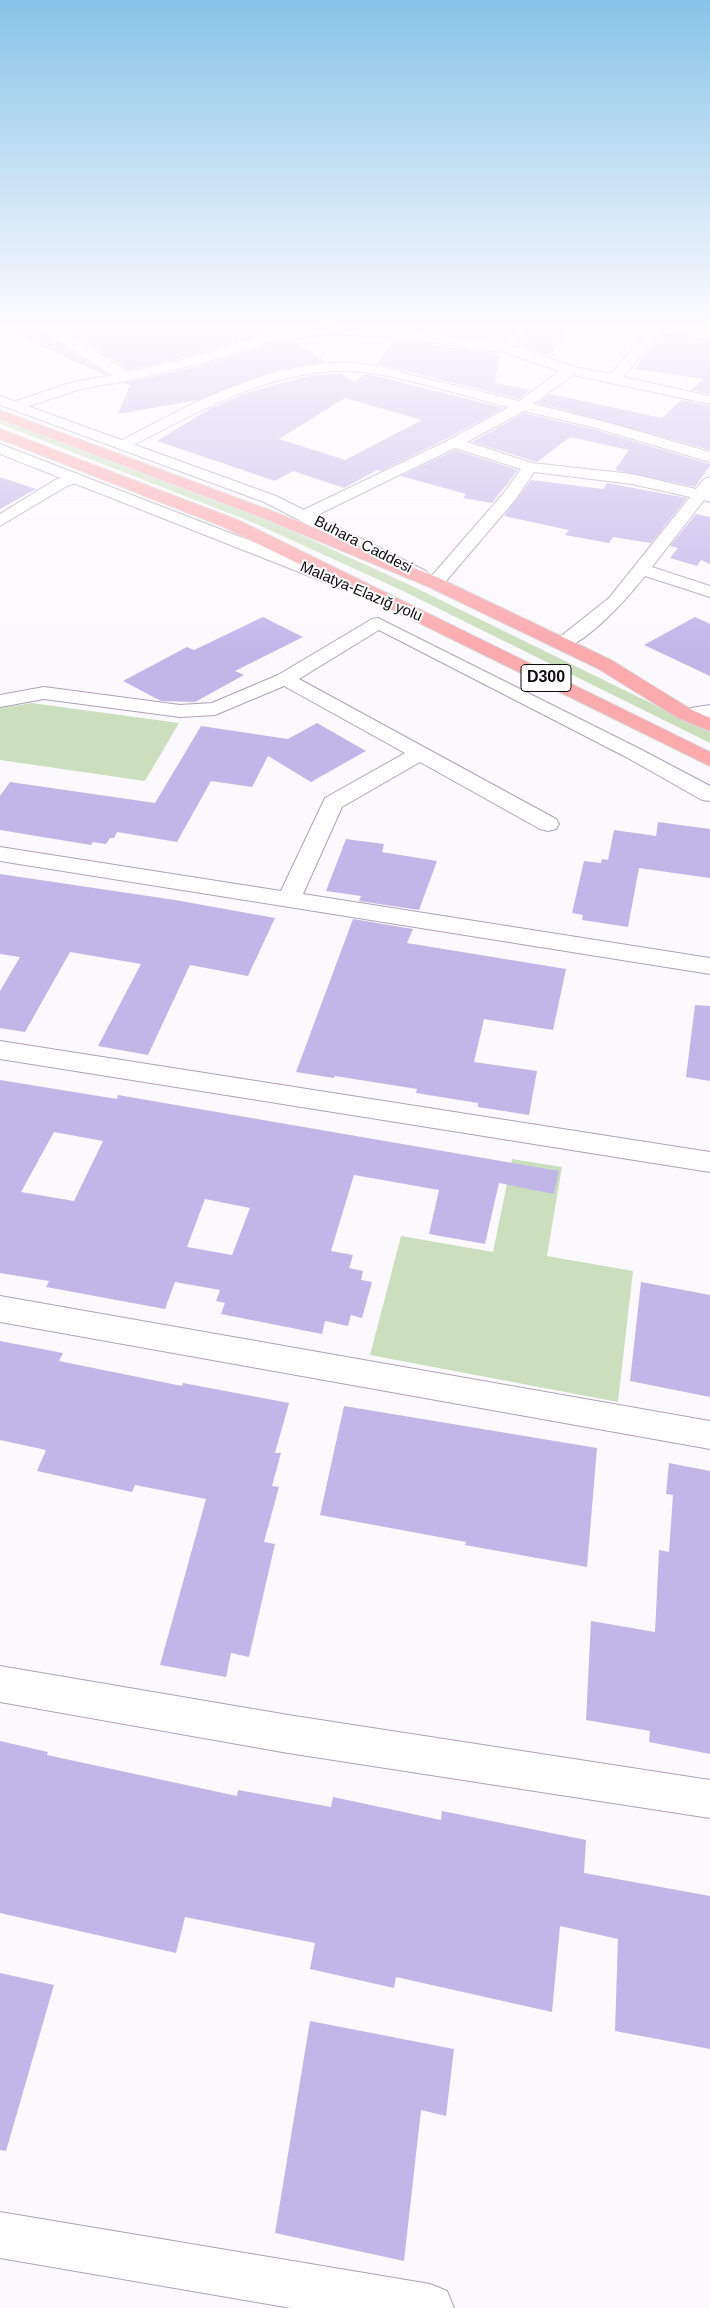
<!DOCTYPE html>
<html>
<head>
<meta charset="utf-8">
<style>
	body { margin:0 }
	canvas { display:block; background:#fcf9fe }
</style>
</head>
<body>
<canvas width="710" height="2308"></canvas>
<script>
const ctx = document.querySelector('canvas').getContext('2d');
ctx.lineJoin = 'round';
function fill(path, color) { ctx.fillStyle = color; ctx.fill(path, 'evenodd'); }
function strokePath(path, color, width, dash) { ctx.strokeStyle = color; ctx.lineWidth = width; ctx.lineCap = dash ? 'butt' : 'round'; ctx.setLineDash(dash || []); ctx.stroke(path); }
function drawText(font, color, halo, rows, align = 'center') {
  ctx.font = font + ' Arial,sans-serif'; ctx.lineWidth = 4; ctx.setLineDash([]); ctx.textBaseline = 'middle'; ctx.strokeStyle = halo; ctx.fillStyle = color; for (const [text, x, y, turn = 0] of rows) {
    ctx.save(); ctx.translate(x, y); ctx.rotate((+turn || 0) * Math.PI / 180); ctx.textAlign = isNaN(turn) ? turn : align; if (halo) ctx.strokeText(text, 0, 0); ctx.fillText(text, 0, 0); ctx.restore();
  }
}
const green = new Path2D(`
	M 0,417 L 266,519 L 412,586 L 710,732 L 710,743 L 401,590 L 254,523 L 0,424 Z
	M 32,703 L 179,723 L 145,781 L 0,760 L 0,708 Z
	M 512,1159 L 562,1167 L 547,1256 L 633,1271 L 618,1402 L 370,1355 L 401,1236 L 493,1252 Z`);
const building = new Path2D(`
	M 0,328 L 36,328 L 108,374 L 105,375 Z
	M 57,328 L 277,328 L 279,329 L 194,355 L 128,370 L 84,341 Z
	M 401,328 L 515,328 L 501,342 Z
	M 532,328 L 570,328 L 549,356 L 517,345 Z
	M 663,332 L 710,339 L 710,394 L 691,390 L 703,379 L 634,369 Z
	M 394,339 L 500,354 L 495,383 L 530,390 L 519,399 L 377,364 Z
	M 294,340 L 326,362 L 271,372 L 198,400 L 118,414 L 130,385 L 124,383 L 204,365 L 275,342 Z
	M 341,373 L 354,382 L 366,374 L 372,375 L 504,408 L 448,438 L 381,471 L 377,470 L 344,488 L 293,471 L 275,481 L 157,441 L 211,408 L 246,393 L 308,376 ZM 345,398 L 422,420 L 345,460 L 279,439 Z
	M 550,394 L 662,418 L 681,400 L 710,406 L 710,450 L 537,403 Z
	M 524,413 L 596,430 L 710,464 L 710,466 L 695,487 L 615,470 L 629,450 L 570,437 L 537,462 L 472,442 Z
	M 455,450 L 518,470 L 492,503 L 463,498 L 466,494 L 401,476 Z
	M 0,477 L 36,489 L 0,509 Z
	M 531,480 L 603,489 L 607,483 L 687,498 L 651,543 L 613,537 L 609,543 L 565,535 L 569,530 L 504,516 Z
	M 696,514 L 710,517 L 710,564 L 701,560 L 697,566 L 670,558 L 678,548 L 670,546 Z
	M 263,617 L 303,637 L 235,671 L 244,675 L 195,702 L 161,701 L 123,681 L 187,647 L 194,650 Z
	M 695,617 L 710,624 L 710,676 L 644,645 Z
	M 317,723 L 366,751 L 311,782 L 268,756 L 252,787 L 211,781 L 177,842 L 117,832 L 114,838 L 110,838 L 106,844 L 93,842 L 91,845 L 0,830 L 0,796 L 10,782 L 155,803 L 201,726 L 288,739 Z
	M 658,822 L 710,829 L 710,878 L 639,868 L 628,927 L 582,920 L 583,915 L 572,913 L 584,861 L 601,863 L 602,859 L 608,860 L 614,830 L 656,836 Z
	M 346,839 L 384,844 L 382,852 L 437,861 L 419,910 L 359,901 L 361,896 L 326,891 Z
	M 0,874 L 175,900 L 275,918 L 248,976 L 190,965 L 148,1055 L 98,1046 L 141,964 L 70,952 L 25,1032 L 0,1028 L 0,991 L 20,957 L 0,954 Z
	M 353,919 L 413,929 L 407,943 L 566,969 L 553,1030 L 484,1019 L 474,1062 L 537,1071 L 529,1115 L 478,1107 L 478,1103 L 416,1093 L 417,1089 L 335,1076 L 334,1078 L 296,1072 Z
	M 695,1005 L 710,1006 L 710,1081 L 686,1077 Z
	M 0,1080 L 117,1099 L 118,1095 L 559,1171 L 554,1194 L 499,1183 L 485,1244 L 429,1234 L 439,1190 L 354,1175 L 331,1251 L 353,1255 L 349,1268 L 363,1271 L 361,1280 L 372,1282 L 362,1318 L 351,1315 L 348,1326 L 325,1321 L 322,1334 L 221,1314 L 225,1303 L 216,1301 L 220,1290 L 175,1282 L 165,1309 L 46,1287 L 49,1281 L 0,1273 ZM 54,1132 L 103,1141 L 74,1201 L 21,1192 ZM 205,1199 L 250,1208 L 232,1255 L 187,1247 Z
	M 641,1282 L 710,1295 L 710,1397 L 630,1381 Z
	M 0,1341 L 63,1353 L 59,1361 L 182,1386 L 183,1383 L 289,1403 L 275,1453 L 281,1453 L 272,1486 L 279,1487 L 264,1542 L 275,1544 L 249,1657 L 231,1653 L 226,1677 L 160,1665 L 206,1499 L 135,1485 L 132,1492 L 37,1471 L 46,1450 L 0,1440 Z
	M 344,1406 L 597,1448 L 587,1567 L 465,1545 L 466,1542 L 320,1515 Z
	M 669,1463 L 710,1471 L 710,1754 L 649,1742 L 650,1731 L 586,1720 L 591,1621 L 655,1632 L 659,1550 L 669,1552 L 673,1495 L 666,1494 Z
	M 0,1741 L 48,1752 L 47,1755 L 237,1796 L 238,1790 L 331,1807 L 333,1797 L 441,1820 L 442,1811 L 586,1840 L 584,1873 L 710,1896 L 710,2049 L 615,2031 L 618,1939 L 560,1926 L 552,2012 L 396,1977 L 394,1988 L 310,1969 L 315,1943 L 185,1917 L 176,1953 L 0,1913 Z
	M 0,1973 L 54,1985 L 6,2151 L 0,2150 Z
	M 310,2021 L 454,2049 L 446,2116 L 421,2110 L 404,2261 L 275,2233 Z`);
const minor = new Path2D(`
	M 38,328 L 53,328 L 83,343 L 128,372 L 194,357 L 273,332 L 312,328 L 391,329 L 502,344 L 517,328 L 530,328 L 514,346 L 574,367 L 611,374 L 651,328 L 664,328 L 623,377 L 710,396 L 710,404 L 573,375 L 533,404 L 606,422 L 710,452 L 710,462 L 596,428 L 524,411 L 467,442 L 532,463 L 632,474 L 696,489 L 704,479 L 710,477 L 710,502 L 704,500 L 652,567 L 710,586 L 710,597 L 645,576 C 631,594 579,654 556,648 L 554,644 L 556,640 L 609,598 L 690,497 L 632,484 L 534,472 L 515,500 L 441,587 L 429,587 L 426,583 L 429,579 L 503,494 L 521,469 L 455,448 L 311,518 L 299,518 L 297,515 L 299,512 L 449,440 L 509,407 C 464,396 418,381 372,373 C 285,360 202,410 128,448 L 123,450 L 115,445 L 118,442 C 194,403 281,352 371,365 C 387,367 404,373 419,377 C 453,385 486,393 519,401 L 560,371 L 503,352 L 391,337 L 328,334 L 275,340 L 203,363 L 126,381 L 81,389 L 20,409 L 10,409 L 8,406 L 10,403 L 73,382 L 113,375 Z
	M 76,473 L 84,478 L 82,481 L 67,486 L 0,526 L 0,514 L 55,480 Z
	M 378,618 L 640,749 L 710,786 L 710,801 L 702,800 L 626,757 L 379,630 L 299,679 L 556,819 L 559,824 L 556,829 L 548,831 L 540,829 L 420,762 L 342,807 L 303,894 L 710,958 L 710,974 L 0,861 L 0,847 L 281,891 L 325,798 L 405,753 L 284,686 L 215,715 L 180,717 L 44,699 L 0,707 L 0,695 L 44,687 L 180,705 L 212,703 L 278,675 L 372,619 Z
	M 0,1296 L 710,1421 L 710,1449 L 0,1322 Z
	M 0,1666 L 288,1715 L 710,1780 L 710,1818 L 288,1753 L 0,1702 Z
	M 0,2212 L 430,2284 L 447,2291 L 454,2308 L 291,2308 L 0,2258 Z`);
const tertiary = new Path2D(`
	M 710,705 L 710,717 L 685,720 L 678,718 L 675,714 L 678,710 Z
	M 0,1041 L 710,1152 L 710,1172 L 0,1059 Z`);
const secondary = new Path2D(`
	M 0,396 L 276,496 L 426,571 L 429,575 L 426,579 L 414,579 L 264,502 L 0,405 Z
	M 0,444 L 354,581 L 357,585 L 354,589 L 342,589 L 0,454 Z`);
const trunk = new Path2D(`
	M 0,410 L 275,512 L 441,579 L 611,660 L 692,710 L 710,718 L 710,731 L 678,718 L 597,668 L 429,587 L 263,518 L 0,419 Z
	M 0,429 L 238,520 L 710,752 L 710,766 L 226,528 L 0,439 Z`);
const farStreetnames = [
	["Buhara Caddesi",363,545,27],
	["Malatya-Elazığ yolu",361,592,23]
];
const shields = [
	[546,678,50]
];
const shieldNames = [
	["D300",546,678]
];
fill(green, '#cbdfbe');
fill(building, '#c2b6e9');
strokePath(minor, '#ada1b6', 2);
strokePath(tertiary, '#ada1b6', 2);
strokePath(secondary, '#ada1b6', 2);
strokePath(trunk, '#d8d8d9', 2);
fill(minor, '#fff');
fill(tertiary, '#fff');
fill(secondary, '#fff');
fill(trunk, '#fbaaae');
const sky = ctx.createLinearGradient(0, 0, 0, 651);
sky.addColorStop(0, '#87c4e8');
sky.addColorStop(0.5, '#fefcff');
sky.addColorStop(1, '#fefcff00');
ctx.fillStyle = sky;
ctx.fillRect(0, 0, 710, 651);
drawText('15px', '#0e0a11', '#fff', farStreetnames);
for (const [x, y, w] of shields) { const box = new Path2D(); box.roundRect(x - w / 2, y - 13.5, w, 27, 4); ctx.fillStyle = '#fff'; ctx.fill(box); strokePath(box, '#0e0a11', 1); }
drawText('bold 16px', '#0e0a11', null, shieldNames);
</script>
</body>
</html>
